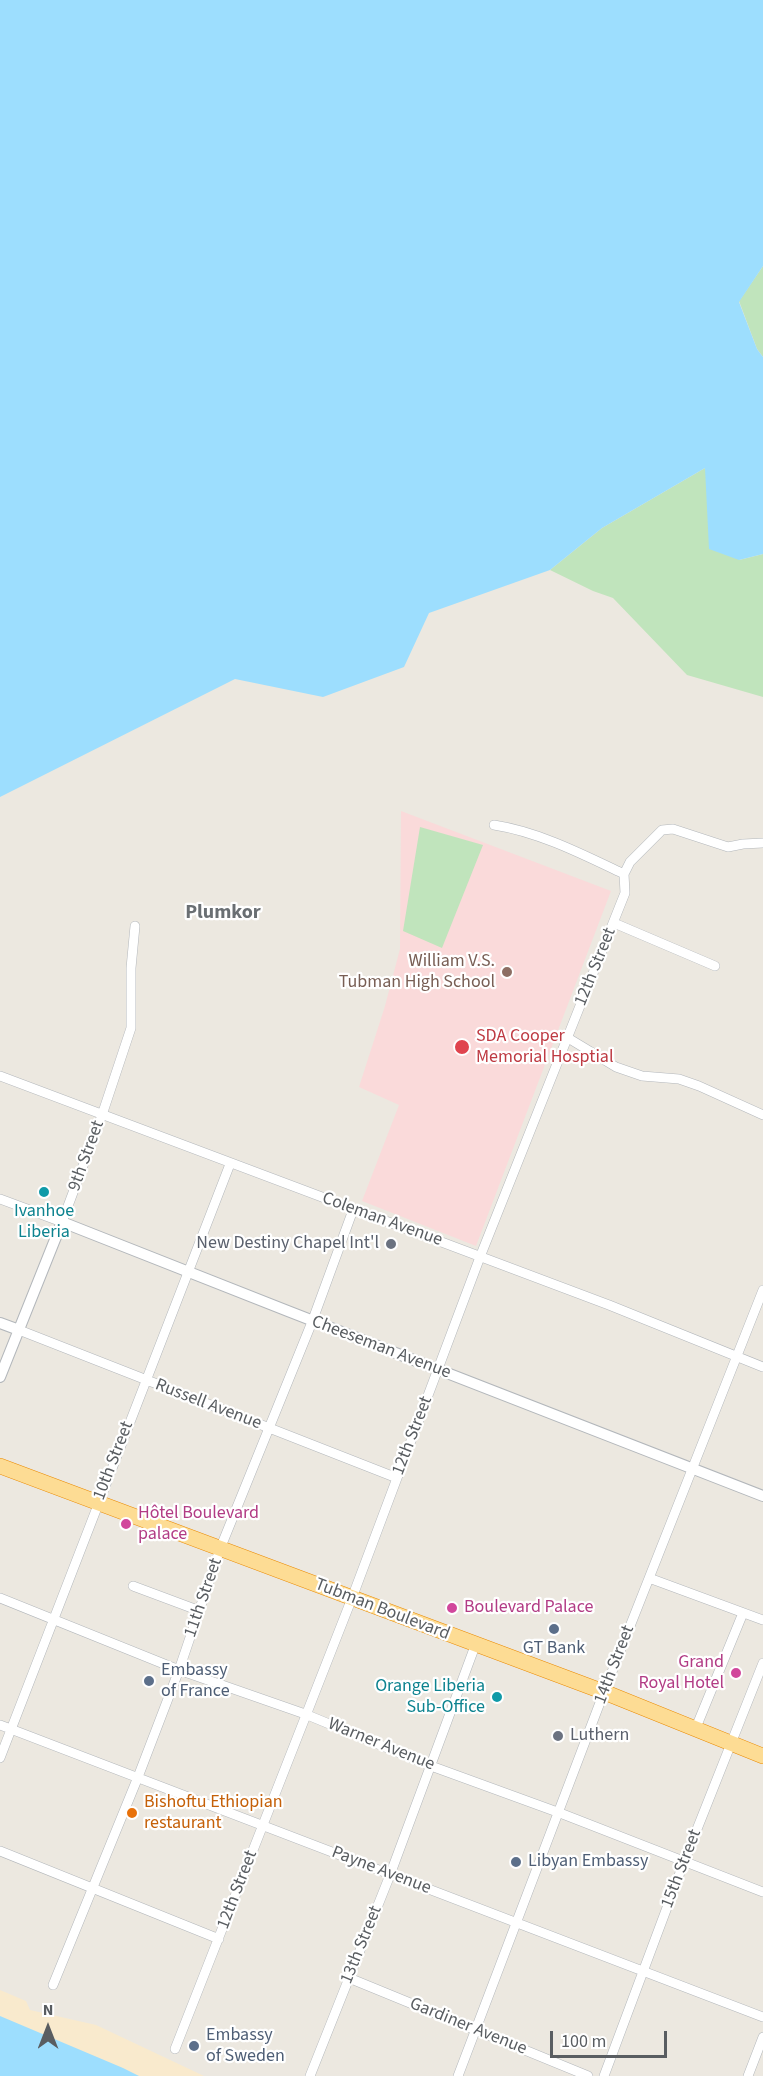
<!DOCTYPE html>
<html>
<head>
<meta charset="utf-8">
<style>
	body { margin:0 }
	#map { position:relative; width:763px; height:2076px; overflow:hidden; background:#ece8e0; font-family:"Source Sans 3",sans-serif }
	canvas { display:block }
	.north { position:absolute; left:18px; top:1998px; width:60px; height:60px; -webkit-text-stroke:4px #fff; paint-order:stroke; rotate:0deg; font-size:16px; font-weight:700; line-height:24px; text-align:center; color:#595d61 }
	.north::after { content:''; display:block; margin:auto; width:21px; height:27px; background:#595d61; clip-path:polygon(50% 0,100% 100%,50% 72%,0 100%) }
	.scale { position:absolute; left:550px; top:2031px; width:117px; height:27px; box-sizing:border-box; border:3px solid #595d61; border-top:0; padding-left:8px; font-size:18px; line-height:21px; white-space:nowrap; color:#595d61; -webkit-text-stroke:4px #fff; paint-order:stroke }
</style>
</head>
<body>
<div id="map">
<canvas width="763" height="2076"></canvas>
<div class="north">N</div>
<div class="scale">100 m</div>
</div>
<script>
const ctx = document.querySelector('canvas').getContext('2d');
ctx.lineJoin = 'round';
function fill(path, color) { ctx.fillStyle = color; ctx.fill(path, 'evenodd'); }
function strokePath(path, color, width, dash) { ctx.strokeStyle = color; ctx.lineWidth = width; ctx.lineCap = dash ? 'butt' : 'round'; ctx.setLineDash(dash || []); ctx.stroke(path); }
function drawText(font, color, halo, rows, align = 'center') {
  ctx.font = font + ' "Source Sans 3",sans-serif'; ctx.lineWidth = 4.5; ctx.setLineDash([]); ctx.textBaseline = 'middle'; ctx.strokeStyle = halo; ctx.fillStyle = color; for (const [text, x, y, turn = 0] of rows) {
    ctx.save(); ctx.translate(x, y); ctx.rotate((+turn || 0) * Math.PI / 180); ctx.textAlign = isNaN(turn) ? turn : align; if (halo) ctx.strokeText(text, 0, 0); ctx.fillText(text, 0, 0); ctx.restore();
  }
}
const medical = new Path2D(`
	M 401,811 L 611,891 L 476,1246 L 362,1201 L 399,1105 L 359,1087 L 385,1006 L 400,949 Z`);
const green = new Path2D(`
	M 763,266 L 763,357 L 757,349 L 739,301 Z
	M 705,468 L 739,560 L 763,554 L 763,697 L 687,675 L 613,598 L 593,591 L 550,570 L 602,528 Z
	M 420,827 L 483,845 L 442,948 L 403,931 Z`);
const sand = new Path2D(`
	M 0,1990 L 26,2001 L 30,2010 L 96,2025 L 204,2076 L 131,2076 L 0,2020 Z`);
const water = new Path2D(`
	M 0,0 L 763,0 L 763,266 L 739,302 L 757,349 L 763,357 L 763,554 L 739,560 L 709,549 L 705,468 L 602,528 L 550,570 L 429,613 L 404,667 L 323,697 L 235,679 L 0,797 Z
	M 0,2016 L 123,2068 L 139,2076 L 0,2076 Z`);
const minor = new Path2D(`
	M 494,825 C 539,832 582,854 624,874
	M 614,923 L 715,966
	M 568,1038 L 616,1067 L 642,1076 L 679,1079 L 699,1086 L 763,1115
	M 0,1076 L 609,1305 L 763,1367
	M 0,1199 L 62,1222 L 102,1115 L 131,1028 L 131,968 L 135,926
	M 19,1330 L 397,1478
	M 649,1578 L 763,1620
	M 133,1586 L 200,1611
	M 0,1598 L 179,1670 L 305,1714 L 431,1766 L 560,1813 L 763,1892
	M 0,1725 L 763,2017
	M 695,1730 L 743,1613
	M 0,1758 L 230,1164
	M 0,1851 L 219,1939
	M 349,1978 L 588,2076
	M 53,1985 L 138,1777 L 179,1670 L 220,1549 L 312,1322 L 353,1210
	M 175,2049 L 352,1598 L 480,1257 L 619,908 L 625,893 L 624,874 L 630,862 L 662,830 L 673,829 L 728,847 L 743,844 L 763,843
	M 310,2076 L 390,1875 L 475,1646
	M 458,2076 L 604,1692 L 763,1290
	M 604,2076 L 684,1862 L 763,1663
	M 748,2076 L 763,2037`);
const tertiary = new Path2D(`
	M 0,1323 L 19,1330
	M 0,1377 L 62,1222 C 295,1315 529,1404 763,1496`);
const trunk = new Path2D(`
	M 0,1466 L 604,1692 L 763,1756`);
const markers = [
	[507,972,6,"#8d6e63"],
	[462,1047,8,"#e0444e"],
	[44,1192,6,"#0f9aa8"],
	[391,1244,6,"#6b7280"],
	[126,1524,6,"#d1479c"],
	[452,1608,6,"#d1479c"],
	[554,1629,6,"#5c6f8a"],
	[736,1673,6,"#d1479c"],
	[149,1681,6,"#5c6f8a"],
	[497,1697,6,"#0f9aa8"],
	[558,1736,6,"#6b7280"],
	[132,1813,6,"#e8710a"],
	[516,1862,6,"#5c6f8a"],
	[194,2046,6,"#5c6f8a"]
];
const educationNames = [
	["William V.S.",495,962],
	["Tubman High School",495,983]
];
const streetNames = [
	["12th Street",596,967,-68],
	["9th Street",87,1156,-70],
	["Coleman Avenue",382,1220,20],
	["Cheeseman Avenue",381,1348,21],
	["Russell Avenue",208,1405,21],
	["12th Street",413,1436,-69],
	["10th Street",114,1461,-69],
	["11th Street",204,1598,-71],
	["Tubman Boulevard",382,1610,21],
	["14th Street",615,1665,-69],
	["Warner Avenue",381,1745,22],
	["15th Street",682,1869,-69],
	["Payne Avenue",381,1871,21],
	["12th Street",238,1890,-69],
	["13th Street",362,1945,-68],
	["Gardiner Avenue",468,2027,22]
];
const healthNames = [
	["SDA Cooper",476,1037],
	["Memorial Hosptial",476,1058]
];
const cultureNames = [
	["Ivanhoe",44,1212],
	["Liberia",44,1233],
	["Orange Liberia",485,1687,"right"],
	["Sub-Office",485,1708,"right"]
];
const worshipNames = [
	["New Destiny Chapel Int'l",379,1244],
	["Luthern",570,1736,"left"]
];
const hotelNames = [
	["Hôtel Boulevard",138,1514],
	["palace",138,1535],
	["Boulevard Palace",464,1608],
	["Grand",724,1663,"right"],
	["Royal Hotel",724,1684,"right"]
];
const serviceNames = [
	["GT Bank",554,1649,"center"],
	["Embassy",161,1671],
	["of France",161,1692],
	["Libyan Embassy",528,1862],
	["Embassy",206,2036],
	["of Sweden",206,2057]
];
const foodNames = [
	["Bishoftu Ethiopian",144,1803],
	["restaurant",144,1824]
];
const neighbourhoodNames = [
	["Plumkor",223,914]
];
fill(medical, '#fadada');
fill(green, '#c0e4bc');
fill(sand, '#f9eacd');
fill(water, '#9ddefe');
strokePath(minor, '#b3b7bb', 10);
strokePath(tertiary, '#b3b7bb', 12);
strokePath(trunk, '#ea8a02', 16);
strokePath(minor, '#fff', 9);
strokePath(tertiary, '#fff', 10);
strokePath(trunk, '#fddc94', 15);
for (const [x, y, r, color] of markers) { const dot = new Path2D(); dot.arc(x, y, r, 0, 2 * Math.PI); ctx.fillStyle = color; ctx.fill(dot); strokePath(dot, '#fff', 2); }
drawText('18px', '#785e54', '#fff', educationNames, 'right');
drawText('18px', '#595d61', '#fff', streetNames);
drawText('18px', '#be3a42', '#fff', healthNames, 'left');
drawText('18px', '#0d838f', '#fff', cultureNames);
drawText('18px', '#5b616d', '#fff', worshipNames, 'right');
drawText('18px', '#b23c85', '#fff', hotelNames, 'left');
drawText('18px', '#4e5e75', '#fff', serviceNames, 'left');
drawText('18px', '#c56008', '#fff', foodNames, 'left');
drawText('bold 20px', '#6a6f73', '#fff', neighbourhoodNames);
</script>
</body>
</html>
